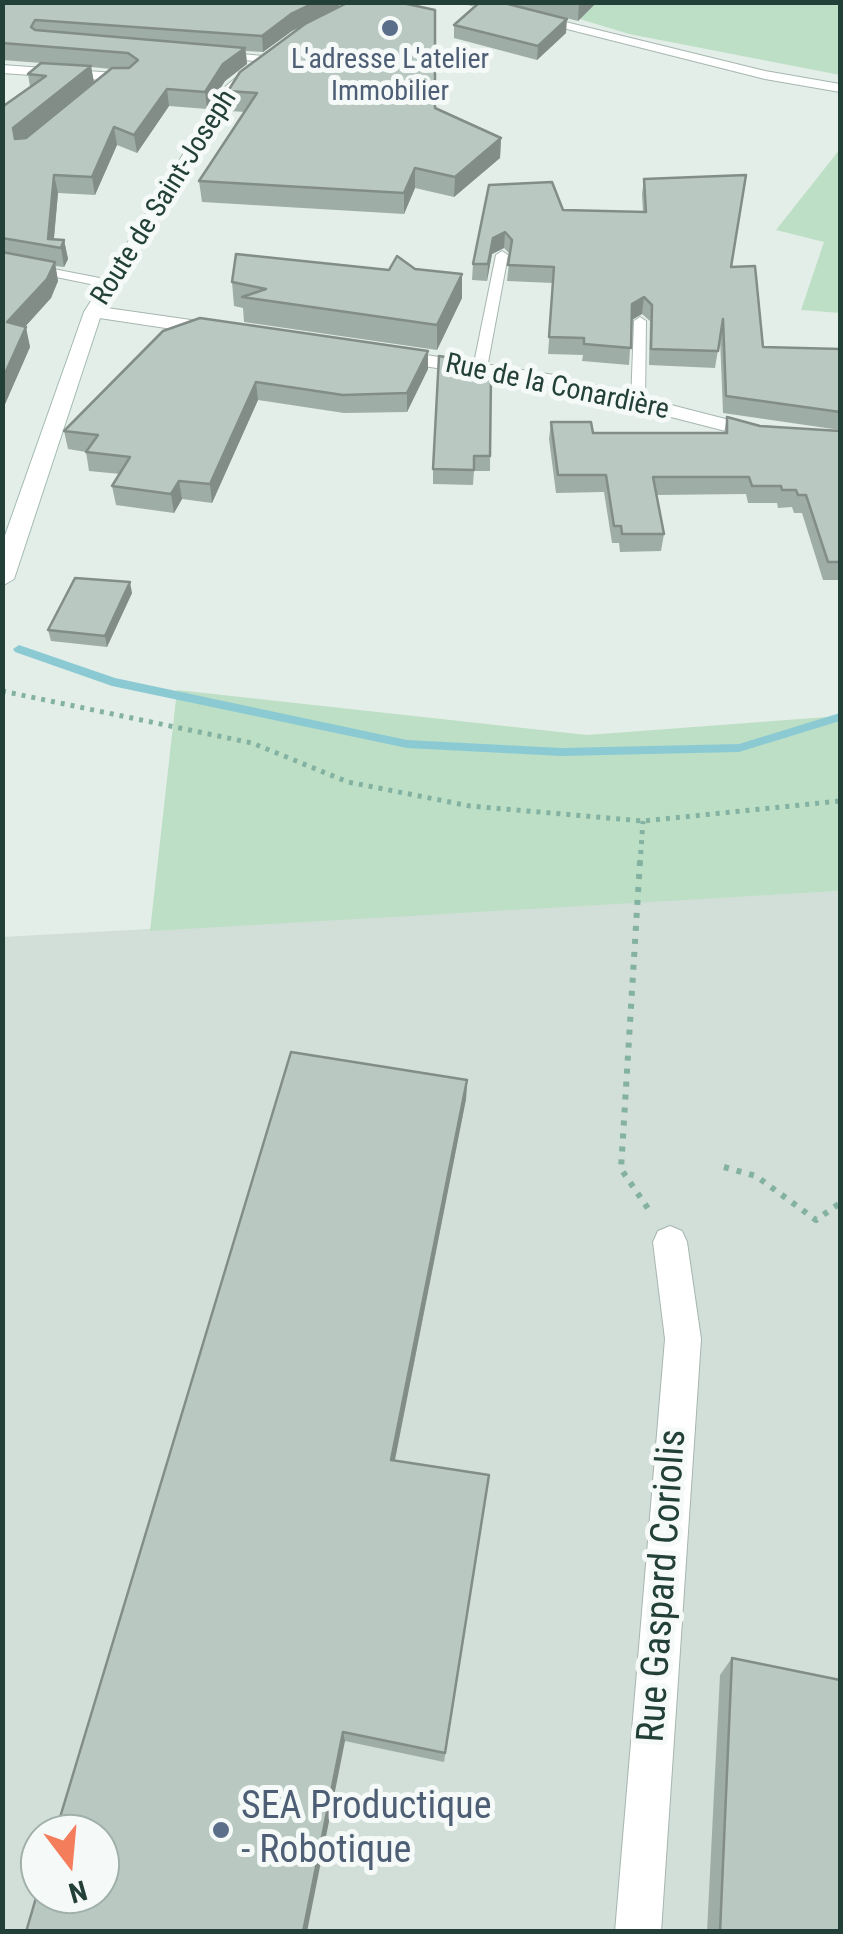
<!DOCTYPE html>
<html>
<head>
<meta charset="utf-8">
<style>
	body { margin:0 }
	#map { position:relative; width:843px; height:1934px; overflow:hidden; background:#e4eee9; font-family:"Roboto Condensed",sans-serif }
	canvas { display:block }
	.frame { position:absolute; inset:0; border:5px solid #234038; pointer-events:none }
	.north { position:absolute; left:20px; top:1814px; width:100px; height:100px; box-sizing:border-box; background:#f5faf8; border:2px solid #a1b0ab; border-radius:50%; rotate:164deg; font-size:28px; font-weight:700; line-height:40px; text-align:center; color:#234038 }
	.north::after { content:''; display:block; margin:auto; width:35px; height:45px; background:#f47d5c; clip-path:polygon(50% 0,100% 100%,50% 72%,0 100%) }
</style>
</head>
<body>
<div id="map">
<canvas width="843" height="1934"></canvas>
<div class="frame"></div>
<div class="north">N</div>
</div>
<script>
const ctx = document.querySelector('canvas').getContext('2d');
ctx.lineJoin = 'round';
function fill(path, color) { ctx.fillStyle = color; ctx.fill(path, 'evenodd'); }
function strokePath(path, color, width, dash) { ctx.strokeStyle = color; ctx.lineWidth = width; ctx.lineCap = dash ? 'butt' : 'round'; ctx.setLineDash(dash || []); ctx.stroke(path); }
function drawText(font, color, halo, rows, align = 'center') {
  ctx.font = font + ' "Roboto Condensed",sans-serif'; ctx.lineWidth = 10; ctx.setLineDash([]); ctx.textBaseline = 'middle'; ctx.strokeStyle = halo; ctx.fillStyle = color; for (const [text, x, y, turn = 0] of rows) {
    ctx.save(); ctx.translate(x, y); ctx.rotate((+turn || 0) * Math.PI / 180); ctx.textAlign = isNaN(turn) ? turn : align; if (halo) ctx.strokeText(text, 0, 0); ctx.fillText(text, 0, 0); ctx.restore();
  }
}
const built = new Path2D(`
	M 840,891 L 840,1931 L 3,1931 L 2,937 ZM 40,1834 L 100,1834 L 100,1894 L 40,1894 Z`);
const green = new Path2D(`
	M 527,3 L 840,3 L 840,75 L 629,34 Z
	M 840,149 L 840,313 L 801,310 L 824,242 L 776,230 Z
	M 177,690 L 587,735 L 840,716 L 840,891 L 150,931 Z`);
const stream = new Path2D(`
	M 19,645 L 115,678 L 407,740 L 561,748 L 739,744 L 840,713 L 840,721 L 739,752 L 561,756 L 407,748 L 112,686 L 15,652 L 13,649 Z`);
const pathFar1 = new Path2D(`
	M 2,691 L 252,743 L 348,782 L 470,806 L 643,821 L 840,801
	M 640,864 L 643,821`);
const path = new Path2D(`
	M 640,861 L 621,1169 L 649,1210
	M 724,1167 L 756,1176 L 816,1220 L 840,1203`);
const lane = new Path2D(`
	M 220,52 L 263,56 L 268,59 L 263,62 L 217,57 Z
	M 502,251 L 508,255 L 487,368 L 480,372 L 473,368 L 496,255 Z
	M 2,259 L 110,280 L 116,284 L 110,288 L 2,266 Z
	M 640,317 L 646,321 L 645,403 L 638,407 L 631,403 L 634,321 Z`);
const street = new Path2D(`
	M 460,2 L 484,2 L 765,71 L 840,84 L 840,92 L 765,79 Z
	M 2,65 L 130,74 L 137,78 L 130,82 L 2,73 Z
	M 93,306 L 219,324 L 228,330 L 219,336 L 86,316 L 84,312 Z
	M 388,349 L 554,375 L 749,425 L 840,433 L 840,445 L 749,437 L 554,387 L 381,359 L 378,355 Z
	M 670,1226 L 682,1231 L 687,1242 L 701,1339 L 661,1932 L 615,1932 L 665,1339 L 653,1242 L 658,1231 Z`);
const secondary = new Path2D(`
	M 257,60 L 264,64 L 239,89 L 102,312 L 14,579 L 2,586 L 2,544 L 84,312 L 226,86 Z`);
const wall = new Path2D(`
	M 2,2 L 339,7 L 435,108 L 501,138 L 500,158 L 454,197 L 415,188 L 404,214 L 202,202 L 199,181 L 245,112 L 230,111 L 228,91 L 301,26 L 292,31 L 263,52 L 246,51 L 247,64 L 225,81 L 207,109 L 169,106 L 137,153 L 117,145 L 95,195 L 58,193 L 54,239 L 64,240 L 68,259 L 64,267 L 55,266 L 58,281 L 51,298 L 25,327 L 30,347 L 2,411 L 2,107 L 30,87 L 28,74 L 41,63 L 2,60 ZM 91,67 L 111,69 L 94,82 Z
	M 502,2 L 597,2 L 578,21 Z
	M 454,25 L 566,33 L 537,60 L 454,38 Z
	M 644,179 L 731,267 L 763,347 L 840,349 L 840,430 L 723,413 L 720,338 L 715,368 L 649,365 L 650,321 L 642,314 L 632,320 L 629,365 L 582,361 L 583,355 L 548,354 L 553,283 L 507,281 L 510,254 L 504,248 L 492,254 L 487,281 L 472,280 L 473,264 L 489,185 L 563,210 L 643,212 L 642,194 Z
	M 415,269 L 462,298 L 437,350 L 244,322 L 243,308 L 234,306 L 232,282 Z
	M 163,331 L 428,351 L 428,369 L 407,412 L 344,413 L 258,400 L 212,503 L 182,499 L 174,513 L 116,505 L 112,486 L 120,474 L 89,471 L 86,452 L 68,449 L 64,431 Z
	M 473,376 L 491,376 L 490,471 L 474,471 L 473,485 L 433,484 L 433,469 Z
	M 727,417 L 760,426 L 840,431 L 840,580 L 823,580 L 802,513 L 794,513 L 792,507 L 778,508 L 777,503 L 748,503 L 746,494 L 656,495 L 664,534 L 661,551 L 620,552 L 619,543 L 612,543 L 604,492 L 556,493 L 549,439 L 551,422 L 593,433 L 724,433 Z
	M 132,593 L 107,647 L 51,641 L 48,630 Z
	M 467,1080 L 466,1099 L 395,1460 L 489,1475 L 444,1762 L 345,1741 L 26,1932 Z
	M 732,1658 L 840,1932 L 707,1932 L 720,1675 Z`);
const shadedWall = new Path2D(`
	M 316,2 L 339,2 L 339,8 L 292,31 L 263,52 L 262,36 L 291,14 Z
	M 579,2 L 597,2 L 578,21 Z
	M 567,19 L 566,33 L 537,60 L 538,46 Z
	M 245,48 L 247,64 L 225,81 L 207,109 L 205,92 L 223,64 Z
	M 91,66 L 94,83 L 17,146 L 13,128 Z
	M 167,89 L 169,106 L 137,153 L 134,135 Z
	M 114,127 L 117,145 L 95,195 L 92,177 Z
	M 501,138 L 500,158 L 454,197 L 455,177 Z
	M 415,168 L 415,188 L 404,214 L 404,193 Z
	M 54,175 L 58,193 L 53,247 L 48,239 Z
	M 505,232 L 504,248 L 492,254 L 487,281 L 488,264 L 493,238 Z
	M 64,240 L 68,259 L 64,267 L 61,248 Z
	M 55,262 L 58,281 L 51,298 L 11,342 L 7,322 Z
	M 462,274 L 462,298 L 437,350 L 437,325 Z
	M 644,297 L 642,314 L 630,321 L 632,304 Z
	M 26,327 L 30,347 L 2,411 L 2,380 Z
	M 428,351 L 428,369 L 407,412 L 407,393 Z
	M 256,382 L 258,400 L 212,503 L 210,484 Z
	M 179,481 L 182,499 L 174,513 L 171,494 Z
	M 130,582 L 132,593 L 107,647 L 105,636 Z
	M 467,1080 L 466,1099 L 392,1474 L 391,1460 Z
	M 343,1732 L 345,1741 L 307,1932 L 303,1932 Z`);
const building = new Path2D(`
	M 2,2 L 316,2 L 291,14 L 262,36 L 35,20 L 31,27 L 35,30 L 245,48 L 223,64 L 205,92 L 167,89 L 134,135 L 114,127 L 92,177 L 54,175 L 48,239 L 64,240 L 61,248 L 2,238 L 2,107 L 46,76 L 28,74 L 41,63 L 91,66 L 13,128 L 15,139 L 26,138 L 112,68 L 129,68 L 138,60 L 128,53 L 2,43 Z
	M 349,2 L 398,2 L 435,10 L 435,108 L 501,138 L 455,177 L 415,168 L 404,193 L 199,181 L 257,93 L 228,91 L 240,72 L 305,24 Z
	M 480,2 L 500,2 L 567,19 L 538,46 L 454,25 Z
	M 746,175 L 731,267 L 755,266 L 763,347 L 840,349 L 840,412 L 726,396 L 723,319 L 718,351 L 651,349 L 652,305 L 644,297 L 632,304 L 631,348 L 584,344 L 584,338 L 549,337 L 554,267 L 508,265 L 512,240 L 505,232 L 493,238 L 488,264 L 473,264 L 489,185 L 552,182 L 563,210 L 646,212 L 644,179 Z
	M 2,252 L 55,262 L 47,279 L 7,322 L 26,327 L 2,380 Z
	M 236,254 L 389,270 L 397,256 L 415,269 L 462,274 L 437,325 L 242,297 L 266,289 L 232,282 Z
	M 200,318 L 428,351 L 407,393 L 343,395 L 256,382 L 210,484 L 179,481 L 171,494 L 112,486 L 130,457 L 86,452 L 98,435 L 64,431 L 163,331 Z
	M 439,356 L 473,361 L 473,376 L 491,376 L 490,456 L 474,456 L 474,470 L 433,469 Z
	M 727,417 L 760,426 L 840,431 L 840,562 L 828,562 L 806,495 L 798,495 L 796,490 L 782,490 L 781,486 L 752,486 L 749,477 L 653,477 L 664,534 L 622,534 L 621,526 L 614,526 L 606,475 L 558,475 L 551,422 L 591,422 L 593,433 L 727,433 Z
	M 75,578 L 130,582 L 105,636 L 48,630 Z
	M 291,1052 L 467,1080 L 391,1460 L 489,1475 L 445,1753 L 343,1732 L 303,1932 L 26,1932 L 40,1884 L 40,1894 L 100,1894 L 100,1834 L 55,1834 Z
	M 732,1658 L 840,1680 L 840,1932 L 720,1932 Z`);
const markers = [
	[390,28,10,"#5c6f8a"],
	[221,1830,10,"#5c6f8a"]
];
const farServicenames = [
	["L'adresse L'atelier",390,61],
	["Immobilier",390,93]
];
const farStreetnames = [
	["Route de Saint-Joseph",165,198,-58],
	["Rue de la Conardière",557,388,12]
];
const nearStreetnames = [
	["Rue Gaspard Coriolis",664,1586,-86]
];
const nearServicenames = [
	["SEA Productique",241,1808],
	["- Robotique",241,1852]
];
fill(built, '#d2ded8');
fill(green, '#bddfc5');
fill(stream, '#8ccad3');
strokePath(lane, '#a6b6b0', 2);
strokePath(street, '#a6b6b0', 2);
strokePath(secondary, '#a2bab1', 2);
strokePath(pathFar1, '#84b2a2', 5, [4, 6]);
strokePath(path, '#84b2a2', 6, [5, 8]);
fill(lane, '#fff');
fill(street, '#fff');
fill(secondary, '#fff');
fill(wall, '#9fada7');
fill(shadedWall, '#828d88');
fill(building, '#b9c9c2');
strokePath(building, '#828d88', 2.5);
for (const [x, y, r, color] of markers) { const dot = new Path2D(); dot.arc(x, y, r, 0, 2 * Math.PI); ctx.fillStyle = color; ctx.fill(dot); strokePath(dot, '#f5faf8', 4); }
drawText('28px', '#4e5e75', '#f5faf8', farServicenames);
drawText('28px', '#234038', '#f5faf8', farStreetnames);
drawText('38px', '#234038', '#f5faf8', nearStreetnames);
drawText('38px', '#4e5e75', '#f5faf8', nearServicenames, 'left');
</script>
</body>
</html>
